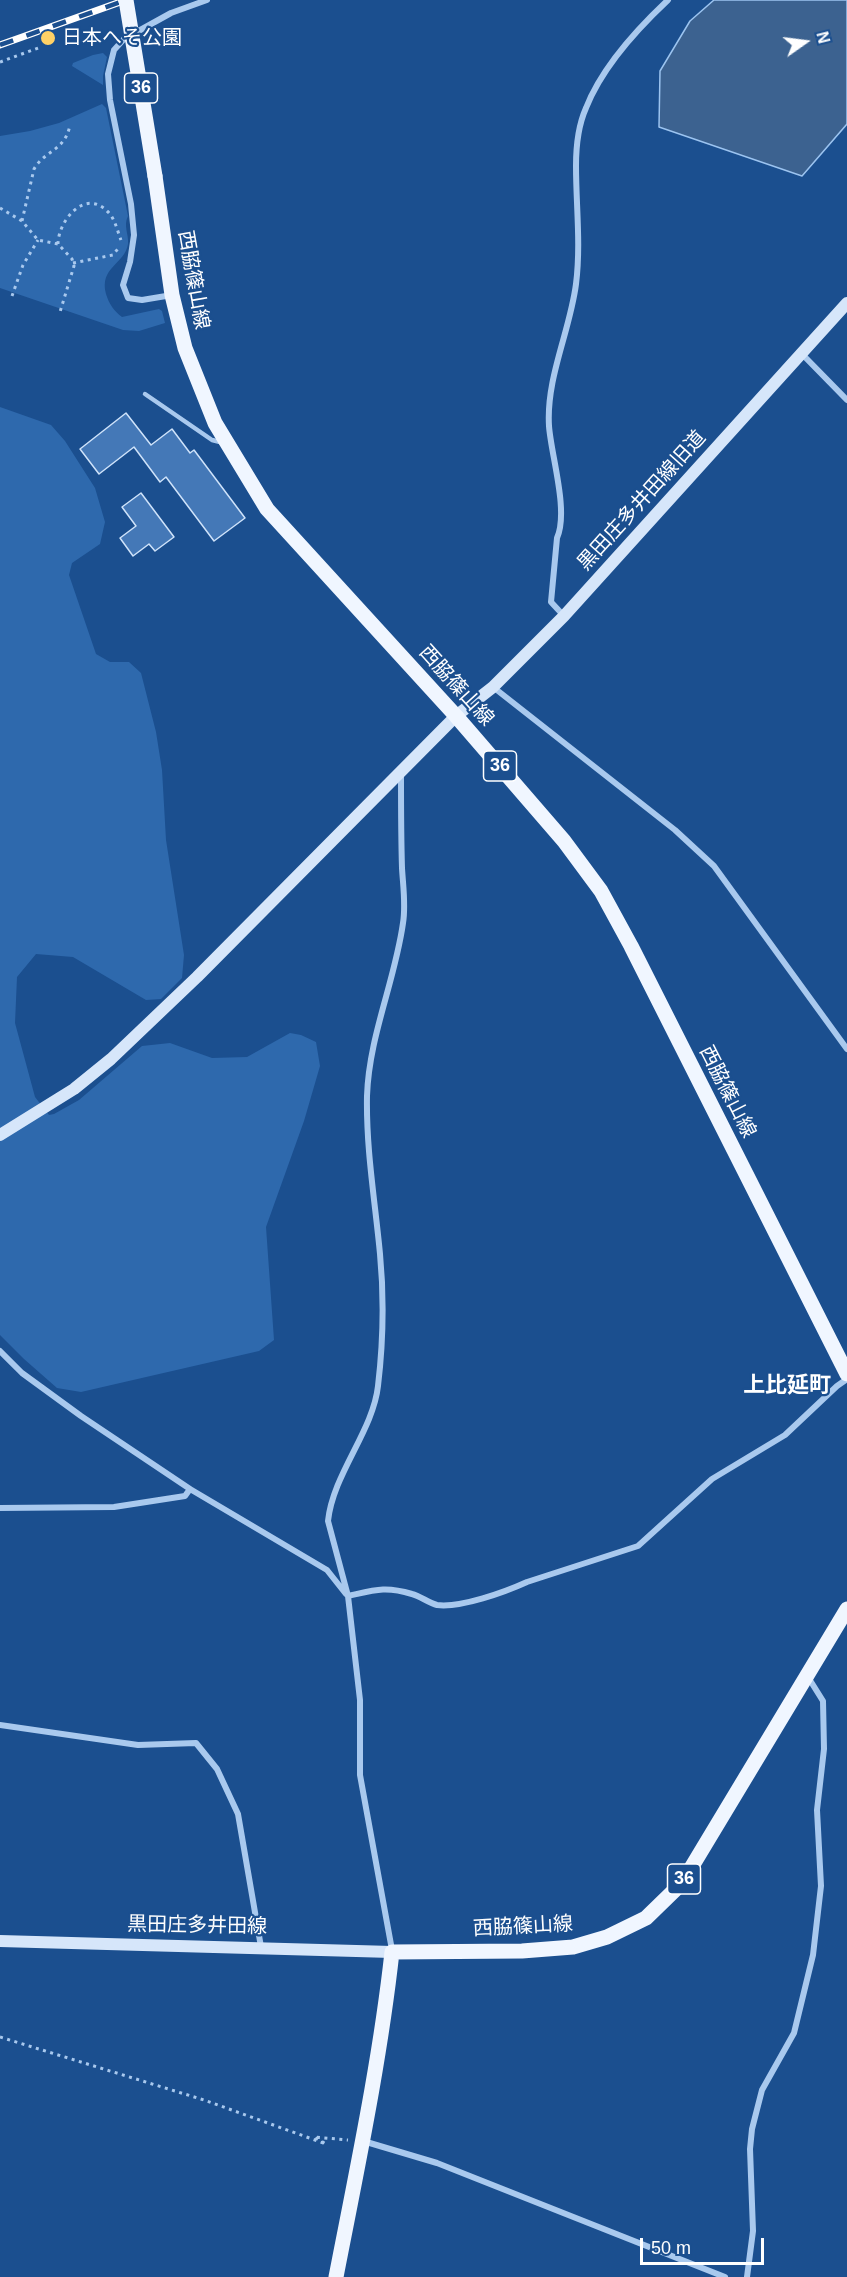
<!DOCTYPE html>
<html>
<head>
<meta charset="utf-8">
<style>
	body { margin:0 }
	#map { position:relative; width:847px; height:2277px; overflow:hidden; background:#1b4f8f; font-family:Helvetica,sans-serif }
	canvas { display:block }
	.north { position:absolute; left:775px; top:12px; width:60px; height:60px; -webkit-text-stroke:4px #1b4f8f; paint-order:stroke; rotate:76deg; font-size:16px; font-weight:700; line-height:24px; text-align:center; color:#fff }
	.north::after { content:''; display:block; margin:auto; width:21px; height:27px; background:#fff; clip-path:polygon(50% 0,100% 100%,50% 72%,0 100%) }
	.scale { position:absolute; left:640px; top:2238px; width:124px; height:27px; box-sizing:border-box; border:3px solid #fff; border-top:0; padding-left:8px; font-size:18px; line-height:21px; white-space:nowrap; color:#fff; -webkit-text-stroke:4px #1b4f8f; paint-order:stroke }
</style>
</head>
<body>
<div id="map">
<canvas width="847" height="2277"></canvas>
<div class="north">N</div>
<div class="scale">50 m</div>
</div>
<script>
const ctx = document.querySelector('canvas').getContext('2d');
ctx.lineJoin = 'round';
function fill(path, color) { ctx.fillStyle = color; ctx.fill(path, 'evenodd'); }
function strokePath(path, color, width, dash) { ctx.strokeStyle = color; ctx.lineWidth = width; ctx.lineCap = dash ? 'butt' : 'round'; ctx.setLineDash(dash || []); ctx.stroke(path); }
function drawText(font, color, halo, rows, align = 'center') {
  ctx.font = font + ' Helvetica,"Noto Sans JP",sans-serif'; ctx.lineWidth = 4.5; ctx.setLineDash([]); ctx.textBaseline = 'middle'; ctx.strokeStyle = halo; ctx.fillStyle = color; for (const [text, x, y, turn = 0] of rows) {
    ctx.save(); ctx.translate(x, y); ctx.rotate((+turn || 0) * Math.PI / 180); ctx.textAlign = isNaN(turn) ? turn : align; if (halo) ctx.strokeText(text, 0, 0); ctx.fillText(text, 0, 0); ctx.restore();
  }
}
const green = new Path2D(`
	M 103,53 L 107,57 L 103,76 L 103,85 L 72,66 L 73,63 L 93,55 Z
	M 102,104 L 106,108 L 128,216 C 123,226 129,234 128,244 C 125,264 99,267 106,294 C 109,304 114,311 122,317 L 159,309 L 162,311 L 165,323 L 139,331 L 123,330 L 0,288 L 0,136 L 30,131 L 59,123 Z
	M 0,407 L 51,425 L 65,441 L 95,488 L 105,522 L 100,544 L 72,563 L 69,575 L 96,654 L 110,662 L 129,662 L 141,673 L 156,732 L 162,770 L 166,840 L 184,955 L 182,978 L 161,999 L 146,1000 L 73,957 L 36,954 L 17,977 L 15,1023 L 35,1097 L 49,1115 L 54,1114 L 79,1100 L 142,1046 L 170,1043 L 212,1058 L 247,1057 L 290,1033 L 301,1035 L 316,1042 L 320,1066 L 304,1121 L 266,1227 L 274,1340 L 259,1351 L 81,1392 L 57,1388 L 24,1359 L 0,1335 Z`);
const water = new Path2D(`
	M 714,0 L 847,0 L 847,124 L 802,176 L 659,127 L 660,71 L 690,21 Z`);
const building = new Path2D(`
	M 126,413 L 151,445 L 172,429 L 190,453 L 194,450 L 245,518 L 214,541 L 166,477 L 160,482 L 134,447 L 99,474 L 80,449 Z
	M 141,493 L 174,537 L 155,551 L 149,544 L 133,556 L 120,538 L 136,526 L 122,507 Z`);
const path = new Path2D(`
	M 0,62 L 41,47
	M 0,208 L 22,221 L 38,240 L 58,244 L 72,259 L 74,266 L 60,312
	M 22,221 L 34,169 C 45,150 65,151 70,125
	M 58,244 C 58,222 84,188 107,211 C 115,218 117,230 121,240
	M 73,263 L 113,255 L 120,246
	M 12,296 L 23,265 L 38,240
	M 0,2037 L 204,2100 L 326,2144 L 314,2137 L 348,2140`);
const lane = new Path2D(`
	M 145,394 L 212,440 L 224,443`);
const street = new Path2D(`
	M 172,295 L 142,300 L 128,298 L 123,285 L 130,262 L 134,235 L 131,204 L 110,100 L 108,74 L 114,50 L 124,39 L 171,13 L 207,0
	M 802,354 L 847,400
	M 564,616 L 551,602 L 557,538 C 569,511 551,455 549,426 C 546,378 570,331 576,284 C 581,244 576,206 576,166 C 576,147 578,126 586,108 C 602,67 636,30 668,0
	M 493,687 L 675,830 L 714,866 L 847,1049
	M 0,1351 L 22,1373 L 81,1416 L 190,1489 L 327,1570 L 346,1594
	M 0,1508 L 114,1507 L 185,1496 L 190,1489
	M 348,1596 C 375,1590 385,1586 412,1594 C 420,1596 429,1603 437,1605 C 461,1608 505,1592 527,1582 L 638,1546 L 712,1479 L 785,1435 L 837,1386 L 847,1379
	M 0,1725 L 138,1745 L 196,1743 L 217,1769 L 238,1814 L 261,1947
	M 392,1950 L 360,1775 L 360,1700 L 348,1596 L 328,1521 C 333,1474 373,1431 378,1386 C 383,1344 384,1296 380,1254 C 375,1201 366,1149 367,1096 C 369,1036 395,981 403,923 C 406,905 403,886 402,868 C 401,836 401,804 401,773
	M 363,2141 L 437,2163 L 725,2277
	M 747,2277 L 753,2231 L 750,2149 L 752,2129 L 762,2090 L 794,2033 L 813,1955 L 821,1886 L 817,1810 L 824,1749 L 823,1701 L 808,1677`);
const secondary = new Path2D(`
	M 0,1135 L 74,1089 L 111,1059 L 197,977 L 456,716 L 493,687 L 564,616 L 847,303
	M 0,1941 L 392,1952`);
const primary = new Path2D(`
	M 155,176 L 172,295 L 185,348 L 215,423 L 267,509 L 456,716 L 564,841 L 601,891 L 631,946 L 847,1374
	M 336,2277 C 357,2169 380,2061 392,1952 L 522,1951 L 573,1947 L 607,1937 L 646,1918 L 682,1883 L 847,1609`);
const rail = new Path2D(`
	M 0,45 L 126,0`);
const primaryBridge = new Path2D(`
	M 126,0 L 155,176`);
const markers = [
	[48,38,8,"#ffd166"]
];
const shields = [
	[141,88,33],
	[500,766,33],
	[684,1879,33]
];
const shieldNames = [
	["36",141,88],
	["36",500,766],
	["36",684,1879]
];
const poiNames = [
	["日本へそ公園",62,38]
];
const streetNames = [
	["西脇篠山線",193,280,80],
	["黒田庄多井田線旧道",642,501,-48],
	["西脇篠山線",456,686,48],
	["西脇篠山線",727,1092,63],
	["黒田庄多井田線",197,1926,1],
	["西脇篠山線",523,1927,-3]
];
const quarterNames = [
	["上比延町",787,1386]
];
fill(green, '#2e69ad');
fill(water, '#3c6290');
strokePath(water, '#9cc4f0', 1.5);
fill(building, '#4478b7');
strokePath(building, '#cfe3fa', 1.5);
strokePath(path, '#a9c9ee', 3, [3, 4.5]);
strokePath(lane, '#a9c9ee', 4.5);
strokePath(street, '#a9c9ee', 6);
strokePath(secondary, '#d6e6fa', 12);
strokePath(primary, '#f0f6ff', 15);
strokePath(rail, '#fff', 7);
strokePath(rail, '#1b4f8f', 4.5, [14]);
strokePath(primaryBridge, '#f0f6ff', 15);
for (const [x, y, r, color] of markers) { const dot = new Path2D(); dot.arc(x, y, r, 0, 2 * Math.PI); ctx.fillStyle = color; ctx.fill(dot); strokePath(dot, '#1b4f8f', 2); }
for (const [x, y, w] of shields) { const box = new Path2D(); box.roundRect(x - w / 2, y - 15, w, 30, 4.5); ctx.fillStyle = '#1b4f8f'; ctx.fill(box); strokePath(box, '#fff', 1.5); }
drawText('bold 18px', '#fff', null, shieldNames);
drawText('20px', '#fff', '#1b4f8f', poiNames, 'left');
drawText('20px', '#fff', '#1b4f8f', streetNames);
drawText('bold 22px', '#fff', '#1b4f8f', quarterNames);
</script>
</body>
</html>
